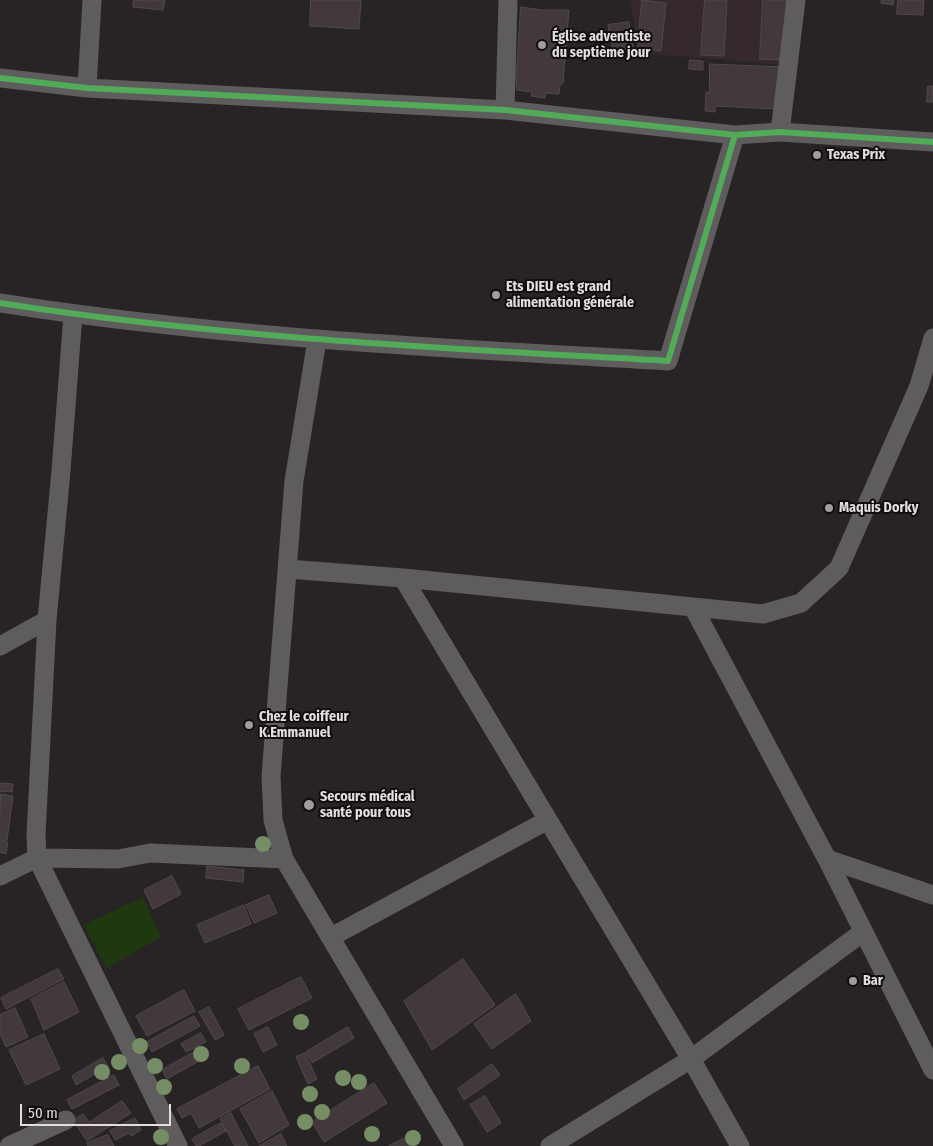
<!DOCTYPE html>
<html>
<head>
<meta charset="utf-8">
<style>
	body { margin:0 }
	#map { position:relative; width:933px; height:1146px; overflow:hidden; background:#282325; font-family:"Fira Sans Condensed",sans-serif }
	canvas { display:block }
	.scale { position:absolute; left:20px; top:1104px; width:151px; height:22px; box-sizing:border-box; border:2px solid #e2ddde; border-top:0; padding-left:6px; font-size:15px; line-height:18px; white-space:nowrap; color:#e2ddde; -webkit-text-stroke:4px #100d0e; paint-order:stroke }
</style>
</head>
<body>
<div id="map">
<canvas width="933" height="1146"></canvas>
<div class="scale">50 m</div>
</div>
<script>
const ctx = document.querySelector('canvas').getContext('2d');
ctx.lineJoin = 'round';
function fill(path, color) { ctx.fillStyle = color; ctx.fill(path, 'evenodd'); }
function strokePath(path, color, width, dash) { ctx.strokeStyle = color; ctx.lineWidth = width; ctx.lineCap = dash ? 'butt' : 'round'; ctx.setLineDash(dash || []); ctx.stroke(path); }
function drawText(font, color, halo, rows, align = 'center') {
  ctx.font = font + ' "Fira Sans Condensed",sans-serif'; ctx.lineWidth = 4; ctx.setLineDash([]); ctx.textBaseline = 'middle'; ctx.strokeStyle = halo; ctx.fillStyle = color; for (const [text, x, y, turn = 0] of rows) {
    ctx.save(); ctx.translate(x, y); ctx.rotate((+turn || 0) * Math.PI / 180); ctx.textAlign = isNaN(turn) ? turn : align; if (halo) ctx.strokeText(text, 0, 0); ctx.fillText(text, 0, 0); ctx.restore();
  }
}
const built = new Path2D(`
	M 630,0 L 790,0 L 783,65 L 639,53 Z`);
const green = new Path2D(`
	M 143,897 L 161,937 L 107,968 L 83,925 Z`);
const building = new Path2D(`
	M 134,0 L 165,0 L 163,10 L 133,7 Z
	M 311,0 L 361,0 L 359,29 L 310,26 Z
	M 642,0 L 666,3 L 661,51 L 638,48 Z
	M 705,0 L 727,0 L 724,56 L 701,55 Z
	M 763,0 L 789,0 L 783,60 L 760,59 Z
	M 882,0 L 894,0 L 893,5 L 881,3 Z
	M 898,0 L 924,0 L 923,15 L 897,14 Z
	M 521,7 L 542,10 L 569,10 L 563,83 L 560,85 L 559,94 L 545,93 L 545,98 L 531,96 L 532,92 L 517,90 L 516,79 Z
	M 629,22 L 634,51 L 614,55 L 608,25 Z
	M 690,60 L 703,61 L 703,70 L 689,69 Z
	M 710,64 L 782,67 L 776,109 L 715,106 L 715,112 L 705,111 L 706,92 L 709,93 Z
	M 928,86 L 933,86 L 933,102 L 927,102 Z
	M 0,783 L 13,784 L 12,792 L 0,791 Z
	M 1,794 L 13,796 L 7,840 L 0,837 Z
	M 0,839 L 8,842 L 6,854 L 0,852 Z
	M 207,866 L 244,870 L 243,882 L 206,878 Z
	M 172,876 L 181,894 L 153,909 L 144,890 Z
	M 269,895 L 277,913 L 254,923 L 246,905 Z
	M 244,905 L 251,924 L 205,943 L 197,925 Z
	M 463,959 L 495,1005 L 432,1050 L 404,1001 Z
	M 58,969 L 64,979 L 6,1009 L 1,998 Z
	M 301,977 L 312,998 L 249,1030 L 238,1009 Z
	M 64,982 L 79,1012 L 44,1030 L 31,999 Z
	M 184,990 L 195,1011 L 147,1036 L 136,1016 Z
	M 516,994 L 531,1021 L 492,1049 L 474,1024 Z
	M 209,1007 L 224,1035 L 215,1040 L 199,1012 Z
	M 15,1008 L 28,1037 L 6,1047 L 0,1034 L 0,1015 Z
	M 194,1016 L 200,1026 L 152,1052 L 147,1042 Z
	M 268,1027 L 277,1045 L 263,1052 L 254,1034 Z
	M 348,1027 L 354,1038 L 312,1063 L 306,1052 Z
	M 201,1033 L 206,1042 L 186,1052 L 181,1044 Z
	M 44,1034 L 60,1069 L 26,1085 L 9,1050 Z
	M 203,1047 L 208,1056 L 167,1079 L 162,1070 Z
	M 305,1053 L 317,1079 L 308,1084 L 296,1057 Z
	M 103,1058 L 108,1066 L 76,1085 L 72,1076 Z
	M 492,1064 L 500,1075 L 464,1100 L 458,1089 Z
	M 258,1066 L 270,1089 L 199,1128 L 191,1113 L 182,1118 L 177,1109 Z
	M 114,1075 L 119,1085 L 72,1109 L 67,1100 Z
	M 374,1083 L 387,1103 L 324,1142 L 312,1122 Z
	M 272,1091 L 289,1125 L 259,1143 L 240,1109 Z
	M 485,1096 L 501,1123 L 487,1132 L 470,1105 Z
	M 122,1101 L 131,1113 L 87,1141 L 73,1120 L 83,1114 L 89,1122 Z
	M 231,1113 L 248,1146 L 235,1146 L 220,1119 Z
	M 135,1118 L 141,1130 L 131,1136 L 129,1133 L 115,1140 L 110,1131 Z
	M 221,1123 L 226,1131 L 199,1146 L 196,1146 L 192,1139 Z
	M 281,1134 L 287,1146 L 259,1146 Z
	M 108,1135 L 114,1146 L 88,1146 L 87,1143 Z
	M 407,1137 L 412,1146 L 389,1146 Z`);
const street = new Path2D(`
	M 0,78 L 87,88 L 505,110 L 735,135 L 780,132 L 933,142
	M 87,88 L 92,0
	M 505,110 L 508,0
	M 780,132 L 796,0
	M 0,303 C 221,338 445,348 668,361 L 735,135
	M 73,315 L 61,471 L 47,620 L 36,835 L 37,858 L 178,1146
	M 317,340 L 294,481 L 271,776 L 273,820 L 284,859 L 454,1146
	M 288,569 L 403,578 L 763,614 L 801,603 L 839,568 L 919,386 L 933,338
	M 403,578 L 691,1059 L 740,1146
	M 693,607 L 827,859 L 933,1070
	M 0,646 L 47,620
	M 827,859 L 933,895
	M 0,876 L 37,858 L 118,859 L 150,853 L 284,859
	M 331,937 L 548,820
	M 9,1146 L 66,1120
	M 550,1146 L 691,1059 L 863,932`);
const cycleway = new Path2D(`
	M 0,78 L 87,88 L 505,110 L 735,135 L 780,132 L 933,142
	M 0,303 C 221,338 445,348 668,361 L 735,135`);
const trees = [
	[263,844],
	[301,1022],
	[140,1046],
	[201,1054],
	[119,1062],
	[155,1066],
	[242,1066],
	[102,1072],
	[343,1078],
	[359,1082],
	[164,1087],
	[310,1094],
	[322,1112],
	[305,1122],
	[372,1134],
	[161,1137],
	[413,1138]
];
const markers = [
	[542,45,5,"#a19c9d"],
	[817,155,5,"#a19c9d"],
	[496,295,5,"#a19c9d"],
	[829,508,5,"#a19c9d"],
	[249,725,5,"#a19c9d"],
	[309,805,6,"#a19c9d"],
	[853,981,5,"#a19c9d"]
];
const poiNames = [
	["Église adventiste",552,37],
	["du septième jour",552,53],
	["Texas Prix",827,155],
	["Ets DIEU est grand",506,287],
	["alimentation générale",506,303],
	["Maquis Dorky",839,508],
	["Chez le coiffeur",259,717],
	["K.Emmanuel",259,733],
	["Secours médical",320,797],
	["santé pour tous",320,813],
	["Bar",863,981]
];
fill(built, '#35292d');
fill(green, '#1f380f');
fill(building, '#43383c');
strokePath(building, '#4e4b4c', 1);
strokePath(street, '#5f5c5d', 19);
strokePath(cycleway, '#51ab58', 6);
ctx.fillStyle = '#768e66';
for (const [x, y] of trees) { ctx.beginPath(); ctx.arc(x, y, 8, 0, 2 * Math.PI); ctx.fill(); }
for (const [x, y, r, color] of markers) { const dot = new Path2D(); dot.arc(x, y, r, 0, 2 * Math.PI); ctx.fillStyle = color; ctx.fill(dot); strokePath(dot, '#100d0e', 2); }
drawText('bold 14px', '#e2ddde', '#100d0e', poiNames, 'left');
</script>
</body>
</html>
